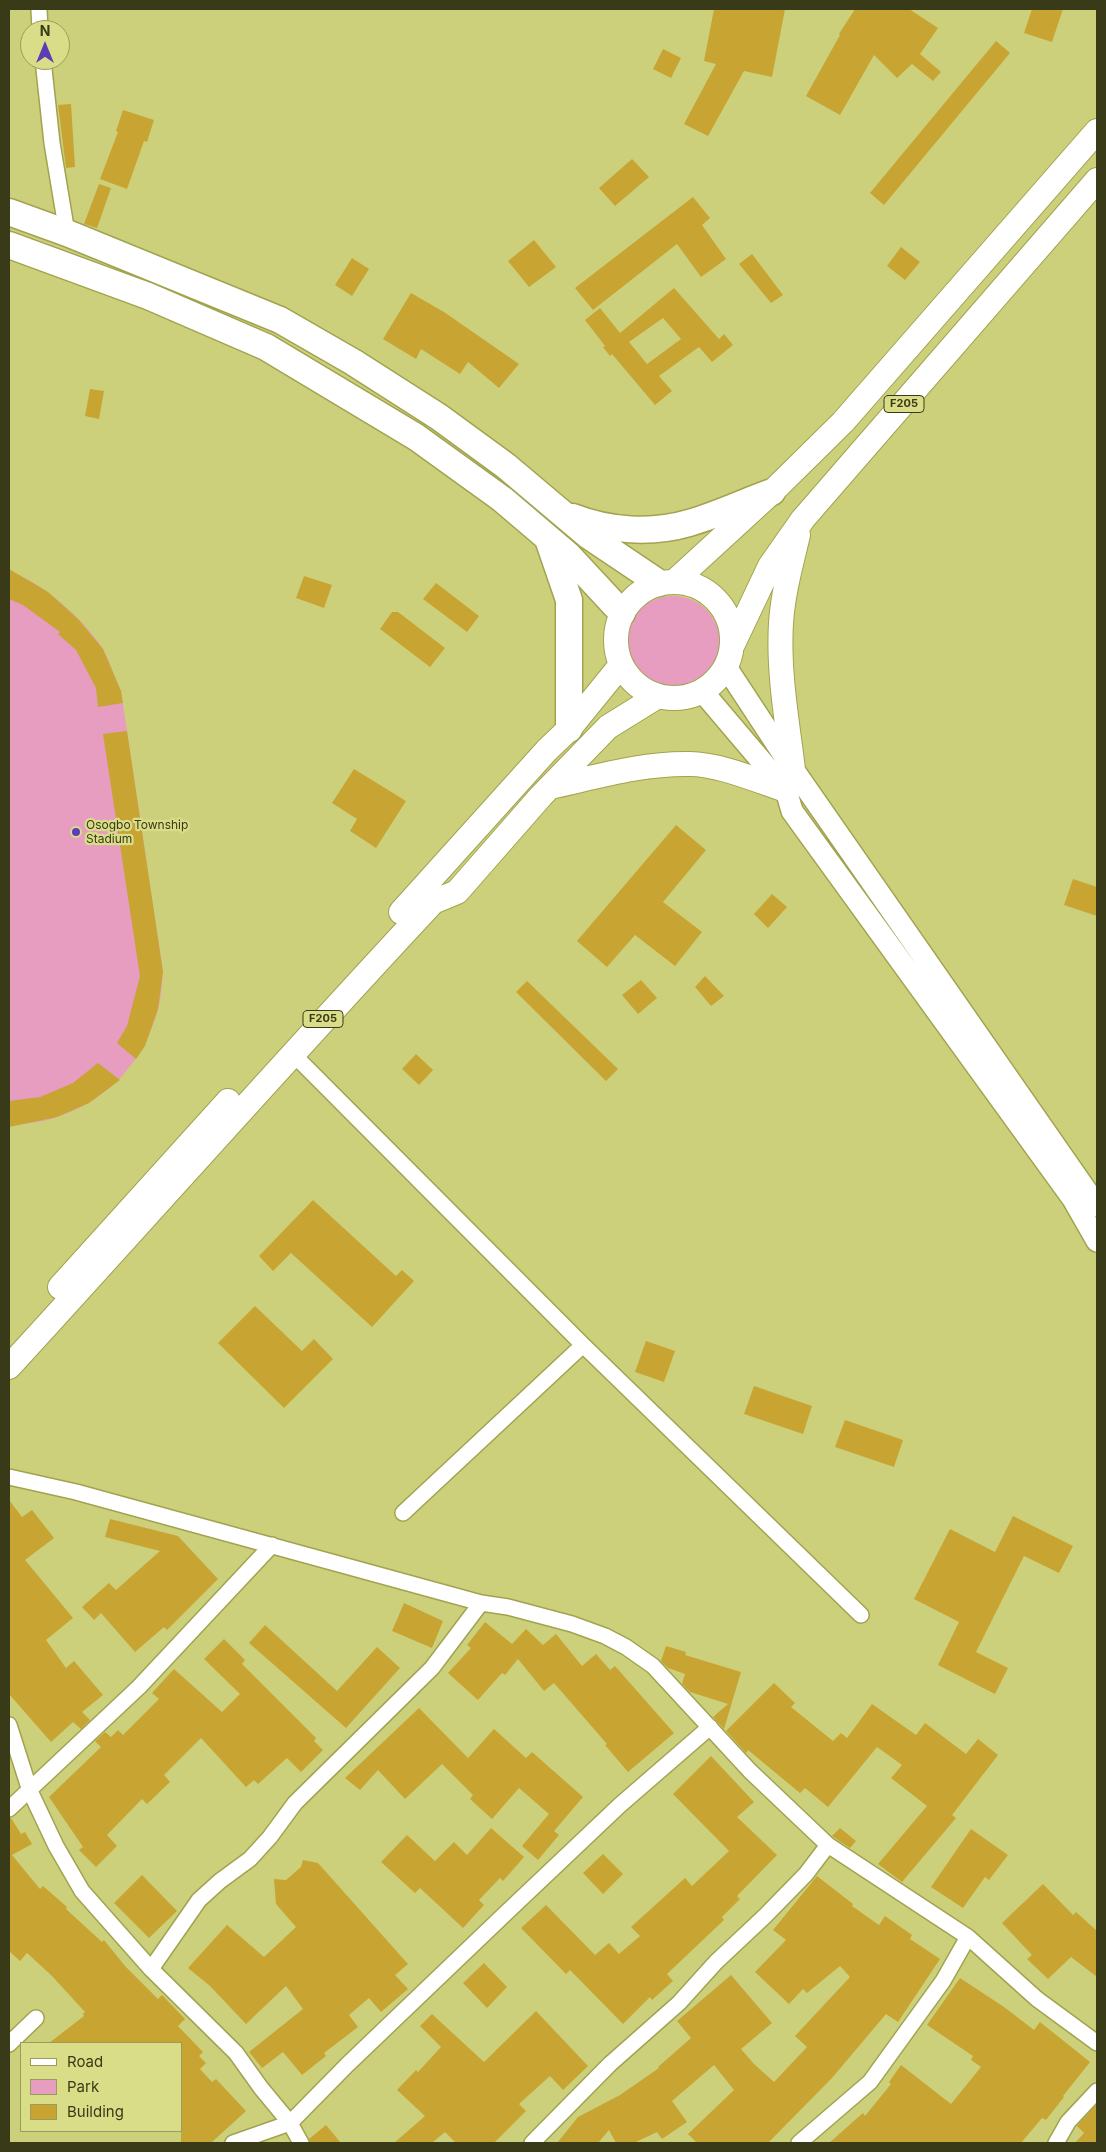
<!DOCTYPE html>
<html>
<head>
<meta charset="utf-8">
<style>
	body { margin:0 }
	#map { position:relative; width:1106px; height:2152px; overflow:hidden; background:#cdd07b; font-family:Inter,sans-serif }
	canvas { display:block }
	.frame { position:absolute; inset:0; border:10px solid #393a17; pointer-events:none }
	.legend { position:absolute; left:20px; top:2042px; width:162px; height:90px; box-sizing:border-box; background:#dadd88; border:1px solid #9a9c5b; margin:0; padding:6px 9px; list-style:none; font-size:15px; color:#393a17 }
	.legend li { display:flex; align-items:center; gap:10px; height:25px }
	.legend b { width:25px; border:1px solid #9a9c5b }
	.north { position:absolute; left:20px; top:20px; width:50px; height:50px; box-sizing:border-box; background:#dadd88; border:1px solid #9a9c5b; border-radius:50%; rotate:0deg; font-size:14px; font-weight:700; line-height:20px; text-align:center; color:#393a17 }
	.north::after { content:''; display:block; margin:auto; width:18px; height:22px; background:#5d3cb4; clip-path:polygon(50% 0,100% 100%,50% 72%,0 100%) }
</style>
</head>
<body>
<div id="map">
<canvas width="1106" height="2152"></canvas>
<div class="frame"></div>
<ul class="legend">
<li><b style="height:6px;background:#fff"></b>Road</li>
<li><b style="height:14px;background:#e69dbf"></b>Park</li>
<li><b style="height:14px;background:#c8a433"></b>Building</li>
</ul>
<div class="north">N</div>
</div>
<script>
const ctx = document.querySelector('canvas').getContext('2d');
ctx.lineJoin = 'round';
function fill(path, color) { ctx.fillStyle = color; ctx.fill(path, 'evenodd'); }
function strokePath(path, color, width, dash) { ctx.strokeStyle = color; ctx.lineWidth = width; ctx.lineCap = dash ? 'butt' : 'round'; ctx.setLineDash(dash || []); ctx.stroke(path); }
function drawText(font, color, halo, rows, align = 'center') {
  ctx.font = font + ' Inter,sans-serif'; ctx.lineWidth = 4.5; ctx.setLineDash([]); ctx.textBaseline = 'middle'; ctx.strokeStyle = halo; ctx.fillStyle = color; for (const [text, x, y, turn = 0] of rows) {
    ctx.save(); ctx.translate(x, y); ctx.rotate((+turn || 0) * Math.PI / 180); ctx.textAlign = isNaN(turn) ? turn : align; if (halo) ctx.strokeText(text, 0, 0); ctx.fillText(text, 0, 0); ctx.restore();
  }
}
const green = new Path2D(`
	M 9,572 C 40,579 86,622 103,649 C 110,662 115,678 121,691 L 163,972 C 162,985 161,998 158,1010 C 143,1062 109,1100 57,1117 C 44,1122 29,1123 16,1125 L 9,1125 Z
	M626 643a47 47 0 1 1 94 0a47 47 0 1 1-94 0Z`);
const building = new Path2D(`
	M 714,9 L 785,9 L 772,77 L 744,71 L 708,136 L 684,124 L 716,64 L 704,61 Z
	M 855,9 L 909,9 L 938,28 L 920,54 L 941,72 L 933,81 L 912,64 L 897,78 L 874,55 L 840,115 L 806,96 L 840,35 L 839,34 Z
	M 1032,9 L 1063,9 L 1052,42 L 1024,33 Z
	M 996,41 L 1010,53 L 884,205 L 870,193 Z
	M 663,49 L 681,58 L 671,78 L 653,69 Z
	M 71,104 L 75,167 L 66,168 L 58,105 Z
	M 123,110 L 154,120 L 147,142 L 144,141 L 127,189 L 100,179 L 118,132 L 116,131 Z
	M 632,159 L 649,177 L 615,206 L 599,188 Z
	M 99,184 L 111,188 L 97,228 L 84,224 Z
	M 693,197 L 710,218 L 702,225 L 726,259 L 701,277 L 677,244 L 593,310 L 575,288 Z
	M 534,240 L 556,267 L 529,287 L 508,261 Z
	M 901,247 L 920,262 L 905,280 L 887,266 Z
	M 752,254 L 783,295 L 771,303 L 739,264 Z
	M 352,258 L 369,269 L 352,296 L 335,285 Z
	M 674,288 L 719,339 L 724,334 L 733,345 L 712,362 L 699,347 L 659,376 L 672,391 L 655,405 L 612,354 L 610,356 L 603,347 L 605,346 L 585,320 L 600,308 L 620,333 ZM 663,318 L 681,339 L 647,364 L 629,342 Z
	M 411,293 L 444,312 L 519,364 L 499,388 L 468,362 L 460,374 L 421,349 L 416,359 L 383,339 Z
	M 90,389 L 104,391 L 99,419 L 85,416 Z
	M 9,569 L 48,592 L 78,619 L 103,649 L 121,691 L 123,703 L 98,707 L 96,688 L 76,650 L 58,634 L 60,632 L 23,605 L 9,599 Z
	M 304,576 L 332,585 L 324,608 L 296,598 Z
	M 436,583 L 479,616 L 467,632 L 423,599 Z
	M 392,612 L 398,612 L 445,648 L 430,667 L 380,629 Z
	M 127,731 L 163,972 L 158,1009 L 145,1046 L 136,1059 L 117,1043 L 127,1026 L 140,976 L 103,734 Z
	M 354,769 L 406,801 L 376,848 L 350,831 L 357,819 L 332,803 Z
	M 676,825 L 706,850 L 663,902 L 702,932 L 675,966 L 635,935 L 607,967 L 577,941 Z
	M 1073,879 L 1097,887 L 1097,916 L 1064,905 Z
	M 772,894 L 787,907 L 768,928 L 754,914 Z
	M 705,976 L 724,996 L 711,1006 L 695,987 Z
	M 641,980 L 657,998 L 638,1014 L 622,995 Z
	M 527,981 L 618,1069 L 606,1081 L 516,992 Z
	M 416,1054 L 433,1070 L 419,1085 L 402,1069 Z
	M 98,1063 L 120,1080 L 89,1103 L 57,1117 L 9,1127 L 9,1101 L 40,1097 L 73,1083 Z
	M 313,1200 L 396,1276 L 402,1270 L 414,1281 L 372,1327 L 291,1253 L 273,1271 L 259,1256 Z
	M 255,1306 L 302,1351 L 314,1339 L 333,1359 L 284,1408 L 218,1343 Z
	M 646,1341 L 675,1351 L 664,1382 L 635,1372 Z
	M 754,1386 L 812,1406 L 803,1434 L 744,1414 Z
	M 845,1420 L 903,1440 L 894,1467 L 835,1447 Z
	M 9,1500 L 22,1517 L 32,1510 L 54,1538 L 25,1560 L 73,1618 L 46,1640 L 66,1668 L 74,1661 L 103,1695 L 82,1712 L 90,1720 L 81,1729 L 73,1722 L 51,1742 L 9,1694 Z
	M 1013,1516 L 1073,1546 L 1059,1573 L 1024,1556 L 976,1652 L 1008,1668 L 995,1694 L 938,1665 L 959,1622 L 914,1599 L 950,1529 L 995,1552 Z
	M 110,1519 L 178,1536 L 218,1579 L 167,1630 L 164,1627 L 135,1652 L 101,1613 L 94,1620 L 82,1607 L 109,1583 L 116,1590 L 160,1551 L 105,1537 Z
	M 404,1603 L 443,1621 L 432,1648 L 392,1631 Z
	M 485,1622 L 512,1644 L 526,1629 L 543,1645 L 556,1634 L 582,1666 L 596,1654 L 610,1670 L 615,1666 L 674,1733 L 628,1772 L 605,1745 L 607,1744 L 554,1683 L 544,1691 L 518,1659 L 505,1675 L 502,1673 L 478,1700 L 448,1673 L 471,1648 L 467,1645 Z
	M 265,1625 L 337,1691 L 377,1647 L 400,1668 L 346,1728 L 249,1643 Z
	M 224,1639 L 245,1660 L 242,1664 L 316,1738 L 314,1741 L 323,1750 L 301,1772 L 287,1758 L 258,1784 L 254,1780 L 246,1787 L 201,1738 L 164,1775 L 170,1782 L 147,1804 L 142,1799 L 107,1835 L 117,1846 L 96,1867 L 79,1850 L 83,1847 L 49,1797 L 101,1747 L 95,1741 L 105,1732 L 111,1737 L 118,1730 L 123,1735 L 159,1699 L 152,1693 L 174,1669 L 222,1712 L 240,1694 L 204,1659 Z
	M 666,1646 L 686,1652 L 685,1655 L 741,1672 L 724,1729 L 713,1717 L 728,1704 L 690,1692 L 682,1684 L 685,1674 L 668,1668 L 661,1661 Z
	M 774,1683 L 795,1703 L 791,1707 L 833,1741 L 841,1733 L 847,1738 L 872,1704 L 916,1735 L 925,1723 L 966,1754 L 978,1739 L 998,1755 L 952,1815 L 956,1818 L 902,1882 L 878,1864 L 927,1806 L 891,1778 L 902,1765 L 877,1747 L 828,1807 L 805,1788 L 800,1793 L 748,1750 L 746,1753 L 726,1731 Z
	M 419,1708 L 468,1758 L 494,1729 L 526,1758 L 532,1752 L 583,1797 L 554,1831 L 559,1835 L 538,1860 L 522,1846 L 549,1814 L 519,1788 L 492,1819 L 470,1799 L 473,1795 L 442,1764 L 405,1799 L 378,1770 L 360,1790 L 345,1778 Z
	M 711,1756 L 754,1802 L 737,1817 L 777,1855 L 737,1896 L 740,1899 L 722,1917 L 724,1920 L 667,1974 L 673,1981 L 652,2000 L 650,1997 L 623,2024 L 570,1970 L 566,1974 L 521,1928 L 546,1905 L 595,1955 L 609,1943 L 619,1954 L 640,1936 L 631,1927 L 685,1878 L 692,1886 L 729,1851 L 673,1794 Z
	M 9,1818 L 11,1818 L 21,1834 L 25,1832 L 32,1844 L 12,1855 L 40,1889 L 43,1886 L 67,1907 L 66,1909 L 102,1942 L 104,1940 L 125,1966 L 158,1999 L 162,1995 L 185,2019 L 178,2026 L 203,2052 L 199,2056 L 206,2063 L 200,2069 L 212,2082 L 216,2079 L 246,2111 L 211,2143 L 181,2143 L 181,2043 L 49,2043 L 84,2016 L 83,2014 L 85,2012 L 52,1976 L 27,1953 L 20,1961 L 9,1951 Z
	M 491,1828 L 524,1857 L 503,1881 L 500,1878 L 479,1900 L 484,1905 L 463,1928 L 420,1888 L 415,1893 L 381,1862 L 407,1835 L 435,1861 L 454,1842 L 467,1855 Z
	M 840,1828 L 856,1841 L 850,1848 L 832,1836 Z
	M 971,1829 L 1008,1855 L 989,1880 L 985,1877 L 963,1908 L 931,1887 Z
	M 603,1854 L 623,1874 L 603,1894 L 583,1873 Z
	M 303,1860 L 318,1863 L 408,1964 L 395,1975 L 408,1989 L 381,2012 L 369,1998 L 349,2015 L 358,2027 L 324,2053 L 326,2056 L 302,2075 L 283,2052 L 262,2068 L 249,2052 L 303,2009 L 286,1986 L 246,2024 L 210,1986 L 188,1968 L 227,1925 L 264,1957 L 296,1927 L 276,1904 L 274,1879 L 286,1880 L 301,1867 Z
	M 142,1875 L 177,1911 L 149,1938 L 114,1903 Z
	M 817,1876 L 853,1904 L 852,1906 L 879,1925 L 885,1916 L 912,1935 L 910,1939 L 940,1959 L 898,2022 L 886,2014 L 832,2078 L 768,2143 L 697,2143 L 688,2134 L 734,2090 L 714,2065 L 672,2101 L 687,2122 L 662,2139 L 657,2132 L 634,2143 L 616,2143 L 609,2130 L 598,2143 L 557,2143 L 578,2117 L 620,2095 L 659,2068 L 658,2067 L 691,2038 L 677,2021 L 731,1975 L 772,2023 L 741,2049 L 754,2064 L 774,2082 L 807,2047 L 795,2036 L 850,1977 L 840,1966 L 807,1993 L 803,1989 L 789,2004 L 755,1972 L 786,1940 L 773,1930 Z
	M 1043,1884 L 1073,1915 L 1076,1912 L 1097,1931 L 1097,1977 L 1071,1957 L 1048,1979 L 1027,1959 L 1032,1955 L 1002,1923 Z
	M 484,1963 L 507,1987 L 487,2008 L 463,1983 Z
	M 960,1978 L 1004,2007 L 1034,2030 L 1040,2022 L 1090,2062 L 1063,2096 L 1064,2097 L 1046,2120 L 1042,2118 L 1021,2143 L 829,2143 L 863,2113 L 865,2116 L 891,2084 L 889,2082 L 901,2065 L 951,2104 L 981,2067 L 971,2060 L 973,2056 L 927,2025 Z
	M 536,2011 L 588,2066 L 563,2090 L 550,2076 L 519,2104 L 526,2111 L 494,2143 L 456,2143 L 445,2132 L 432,2143 L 394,2143 L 425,2116 L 397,2090 L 416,2070 L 418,2072 L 441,2047 L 420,2026 L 432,2014 L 484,2062 Z
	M 1097,2104 L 1097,2143 L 1075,2143 L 1084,2133 L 1077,2126 Z
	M 326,2125 L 341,2143 L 310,2143 L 309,2139 Z`);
const street = new Path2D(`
	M 39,9 L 40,30
	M 43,60 L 52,143 L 67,233
	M 293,1054 L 583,1345 L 861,1615
	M 9,1477 L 76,1492 L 481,1603 L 508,1607 L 572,1624 L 605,1636 L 626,1647 L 653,1666 L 750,1771 L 828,1845 L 968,1937 L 1037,1999 L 1097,2043
	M 403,1513 L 583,1345
	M 9,1725 L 30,1791 L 56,1846 L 82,1891 L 151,1969 L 236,2053 L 261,2088 L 290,2123 L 301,2143
	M 9,1809 L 139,1687 L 272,1545
	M 151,1969 L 199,1900 L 220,1881 L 250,1859 L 270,1837 L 295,1803 L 432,1668 L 481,1603
	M 9,2044 L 36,2018
	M 233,2143 L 290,2123 L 347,2065 L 507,1912 L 620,1805 L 710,1727
	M 532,2143 L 610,2064 L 679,2003 L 716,1962 L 765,1916 L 806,1874 L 828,1845
	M 799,2143 L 870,2082 L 943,1981 L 968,1937
	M 1056,2143 L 1068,2122 L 1097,2091`);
const secondary = new Path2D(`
	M 726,667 L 793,769 L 1097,1206
	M 702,691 L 786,790 L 792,811 L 1073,1199 L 1097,1241`);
const primary = new Path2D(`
	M 675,581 L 772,492 L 843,422 L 1097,131
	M616 640a58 58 0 1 1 116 0a58 58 0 1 1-116 0Z
	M 733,644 L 770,566 L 803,519 L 1097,180
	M 793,769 C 787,721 778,671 781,623 C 783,593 791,564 798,535
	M 550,787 C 596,777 642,763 690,764 C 719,764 758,781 786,790
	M 401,912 L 547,750 L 569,729 L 621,665
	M 60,1287 L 228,1101
	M 9,1367 C 151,1212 290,1055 433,902 L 457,892 L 541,796 L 608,727 L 658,696`);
const highway = new Path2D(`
	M 9,212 L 67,233 L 280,320 L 353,362 L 439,417 L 506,466 L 589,536 L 659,583
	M 9,245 L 148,296 L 266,347 L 416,437 L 502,499 L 569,556 L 622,613
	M 573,517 C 609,531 652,534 689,523 C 717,515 744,502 772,492
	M 549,542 L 569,600 L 569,729`);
const markers = [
	[76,832,5,"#5d3cb4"]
];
const shields = [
	[904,404,40],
	[323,1019,40]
];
const shieldNames = [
	["F205",904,404],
	["F205",323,1019]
];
const poiNames = [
	["Osogbo Township",86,825],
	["Stadium",86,839]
];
fill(green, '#e69dbf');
fill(building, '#c8a433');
strokePath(street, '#a1a34f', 18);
strokePath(secondary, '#a1a34f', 24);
strokePath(primary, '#a1a34f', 26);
strokePath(highway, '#a1a34f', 29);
strokePath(street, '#fff', 15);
strokePath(secondary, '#fff', 21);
strokePath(primary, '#fff', 24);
strokePath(highway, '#fff', 26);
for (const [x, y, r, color] of markers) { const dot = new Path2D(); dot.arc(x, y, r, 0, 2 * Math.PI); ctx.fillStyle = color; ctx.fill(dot); strokePath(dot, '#dadd88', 2); }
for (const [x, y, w] of shields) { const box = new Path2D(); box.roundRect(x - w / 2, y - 8.5, w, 17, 4); ctx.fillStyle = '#dadd88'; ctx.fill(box); strokePath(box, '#393a17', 1); }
drawText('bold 11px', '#393a17', null, shieldNames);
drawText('12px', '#393a17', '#dadd88', poiNames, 'left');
</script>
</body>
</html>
